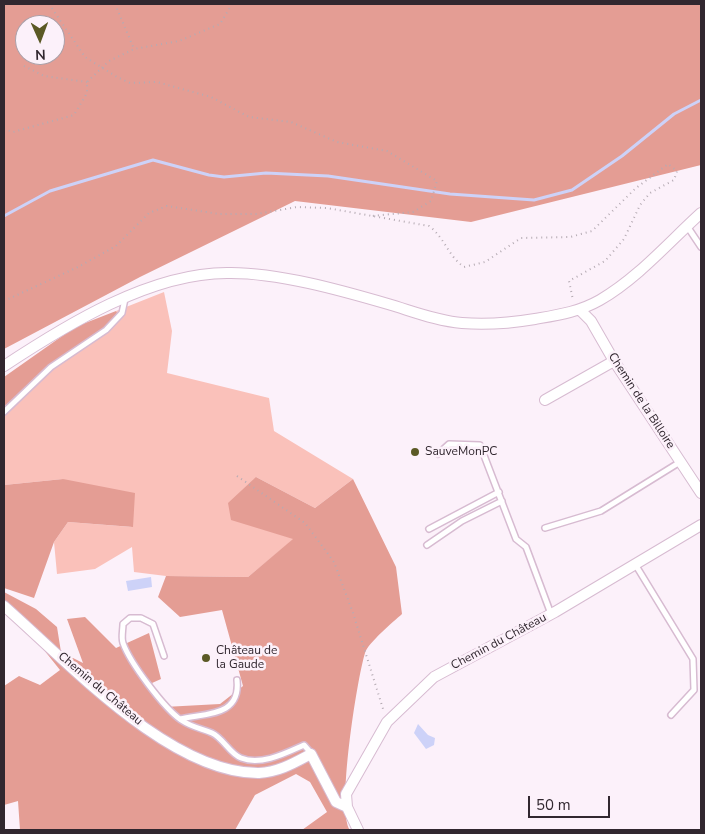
<!DOCTYPE html>
<html>
<head>
<meta charset="utf-8">
<style>
	body { margin:0 }
	#map { position:relative; width:705px; height:834px; overflow:hidden; background:#fcf1fa; font-family:"Nunito Sans",sans-serif }
	canvas { display:block }
	.frame { position:absolute; inset:0; border:5px solid #31272f; pointer-events:none }
	.north { position:absolute; left:15px; top:15px; width:50px; height:50px; box-sizing:border-box; background:#fcf1fa; border:1px solid #aba0a9; border-radius:50%; rotate:178deg; font-size:14px; font-weight:700; line-height:20px; text-align:center; color:#31272f }
	.north::after { content:''; display:block; margin:auto; width:18px; height:22px; background:#5b5925; clip-path:polygon(50% 0,100% 100%,50% 72%,0 100%) }
	.scale { position:absolute; left:528px; top:796px; width:82px; height:22px; box-sizing:border-box; border:2px solid #31272f; border-top:0; padding-left:6px; font-size:15px; line-height:18px; white-space:nowrap; color:#31272f; -webkit-text-stroke:4px #fcf1fa; paint-order:stroke }
</style>
</head>
<body>
<div id="map">
<canvas width="705" height="834"></canvas>
<div class="frame"></div>
<div class="north">N</div>
<div class="scale">50 m</div>
</div>
<script>
const ctx = document.querySelector('canvas').getContext('2d');
ctx.lineJoin = 'round';
function fill(path, color) { ctx.fillStyle = color; ctx.fill(path, 'evenodd'); }
function strokePath(path, color, width, dash) { ctx.strokeStyle = color; ctx.lineWidth = width; ctx.lineCap = dash ? 'butt' : 'round'; ctx.setLineDash(dash || []); ctx.stroke(path); }
function drawText(font, color, halo, rows, align = 'center') {
  ctx.font = font + ' "Nunito Sans",sans-serif'; ctx.lineWidth = 5; ctx.setLineDash([]); ctx.textBaseline = 'middle'; ctx.strokeStyle = halo; ctx.fillStyle = color; for (const [text, x, y, turn = 0] of rows) {
    ctx.save(); ctx.translate(x, y); ctx.rotate((+turn || 0) * Math.PI / 180); ctx.textAlign = isNaN(turn) ? turn : align; if (halo) ctx.strokeText(text, 0, 0); ctx.fillText(text, 0, 0); ctx.restore();
  }
}
const green = new Path2D(`
	M 164,292 L 172,331 L 167,373 L 269,398 L 274,431 L 353,479 L 315,508 L 256,477 L 294,539 L 248,577 L 166,576 L 134,572 L 132,547 L 95,569 L 57,574 L 54,542 L 68,522 L 132,527 L 63,479 L 4,485 L 4,407 L 119,316 L 116,311 Z`);
const forest = new Path2D(`
	M 4,4 L 701,4 L 701,165 L 471,222 L 295,201 L 140,277 L 4,349 ZM 25,25 L 55,25 L 55,55 L 25,55 Z
	M 116,311 L 119,316 L 4,407 L 4,377 L 75,327 Z
	M 256,477 L 315,508 L 353,479 L 396,567 L 402,614 C 393,622 368,643 365,653 C 357,679 336,811 350,830 L 302,830 L 327,812 L 310,782 L 296,774 L 255,795 L 235,830 L 20,830 L 18,801 L 4,805 L 4,686 L 19,676 L 40,685 L 60,670 L 4,600 L 4,592 L 36,609 L 57,627 L 61,652 L 83,663 L 67,619 L 85,617 L 116,648 L 149,633 L 161,679 L 152,683 L 164,707 L 220,704 L 243,686 L 222,610 L 180,617 L 158,597 L 166,576 L 248,577 L 293,539 L 231,520 L 228,503 Z
	M 63,479 L 135,493 L 133,527 L 68,522 L 54,542 L 34,598 L 4,588 L 4,485 Z`);
const water = new Path2D(`
	M 151,577 L 152,587 L 128,591 L 126,581 Z
	M 418,724 L 428,735 L 435,738 L 434,745 L 426,749 L 414,733 Z`);
const stream = new Path2D(`
	M 4,216 L 50,191 L 153,160 L 209,175 L 224,177 L 266,173 L 328,176 L 450,194 L 534,200 L 572,190 L 622,156 L 674,114 L 701,100`);
const path = new Path2D(`
	M 49,4 L 85,57 L 117,77 L 130,83 L 157,82 L 211,97 L 249,117 L 291,122 L 337,142 L 387,151 L 437,181 L 431,201 L 413,212 L 372,216
	M 115,4 L 134,49
	M 24,66 L 44,76 L 87,82
	M 4,129 L 13,132 L 74,115 L 87,93 L 87,82 L 109,61 L 134,49 L 179,41 L 220,24 L 232,4
	M 4,301 L 78,267 L 116,246 L 149,213 L 167,206 L 219,214 L 257,214 L 297,207 L 327,208 L 429,226 C 446,239 447,255 464,267 L 485,262 L 521,238 L 570,237 L 592,231 L 636,188 L 668,164 L 677,171 L 674,180 L 650,193 L 640,205 L 624,239 L 605,261 L 569,281 L 573,300
	M 237,476 L 305,523 L 334,562 L 353,613 L 384,712`);
const lane = new Path2D(`
	M 687,226 L 701,247
	M 4,412 L 51,367 L 106,330 L 122,313 L 125,299
	M 438,454 L 449,444 L 480,445 L 516,539 L 526,547 L 551,614
	M 545,528 L 601,511 L 680,462
	M 429,529 L 499,492
	M 427,545 L 462,521 L 502,501
	M 635,564 L 693,659 L 694,690 L 671,715
	M 164,656 L 153,624 L 141,618 L 130,618 L 123,624 C 123,630 121,638 123,643 C 130,663 164,708 181,720 C 193,728 201,728 212,733 C 223,738 230,754 241,758 C 261,766 286,753 304,745 L 311,753
	M 180,719 C 205,713 241,717 237,680`);
const street = new Path2D(`
	M 580,310 L 591,321 L 614,361 L 701,493
	M 4,366 C 66,325 150,273 227,273 C 276,272 340,290 388,304 C 412,311 437,321 462,323 C 486,325 511,323 535,319 C 558,315 579,312 600,300 C 638,278 669,242 701,213
	M 545,400 L 614,361
	M 4,606 C 67,661 170,774 259,773 C 279,772 294,763 311,754 L 336,802 L 347,807
	M 358,830 L 347,807 L 346,794 L 387,722 L 434,677 L 555,612 L 701,525`);
const markers = [
	[415,452,5,"#5b5925"],
	[206,658,5,"#5b5925"]
];
const streetNames = [
	["Chemin de la Billoire",641,401,57],
	["Chemin du Château",499,642,-28],
	["Chemin du Château",100,689,40]
];
const poiNames = [
	["SauveMonPC",425,452],
	["Château de",216,651],
	["la Gaude",216,665]
];
fill(green, '#fac1ba');
fill(forest, '#e49d94');
fill(water, '#cdd2f8');
strokePath(stream, '#cdd2f8', 3);
strokePath(lane, '#d7bbd1', 8);
strokePath(street, '#d7bbd1', 12);
strokePath(path, '#b5abb3', 2, [1, 4]);
strokePath(lane, '#fff', 5);
strokePath(street, '#fff', 10);
for (const [x, y, r, color] of markers) { const dot = new Path2D(); dot.arc(x, y, r, 0, 2 * Math.PI); ctx.fillStyle = color; ctx.fill(dot); strokePath(dot, '#fcf1fa', 2); }
drawText('12px', '#31272f', '#fcf1fa', streetNames);
drawText('12px', '#31272f', '#fcf1fa', poiNames, 'left');
</script>
</body>
</html>
